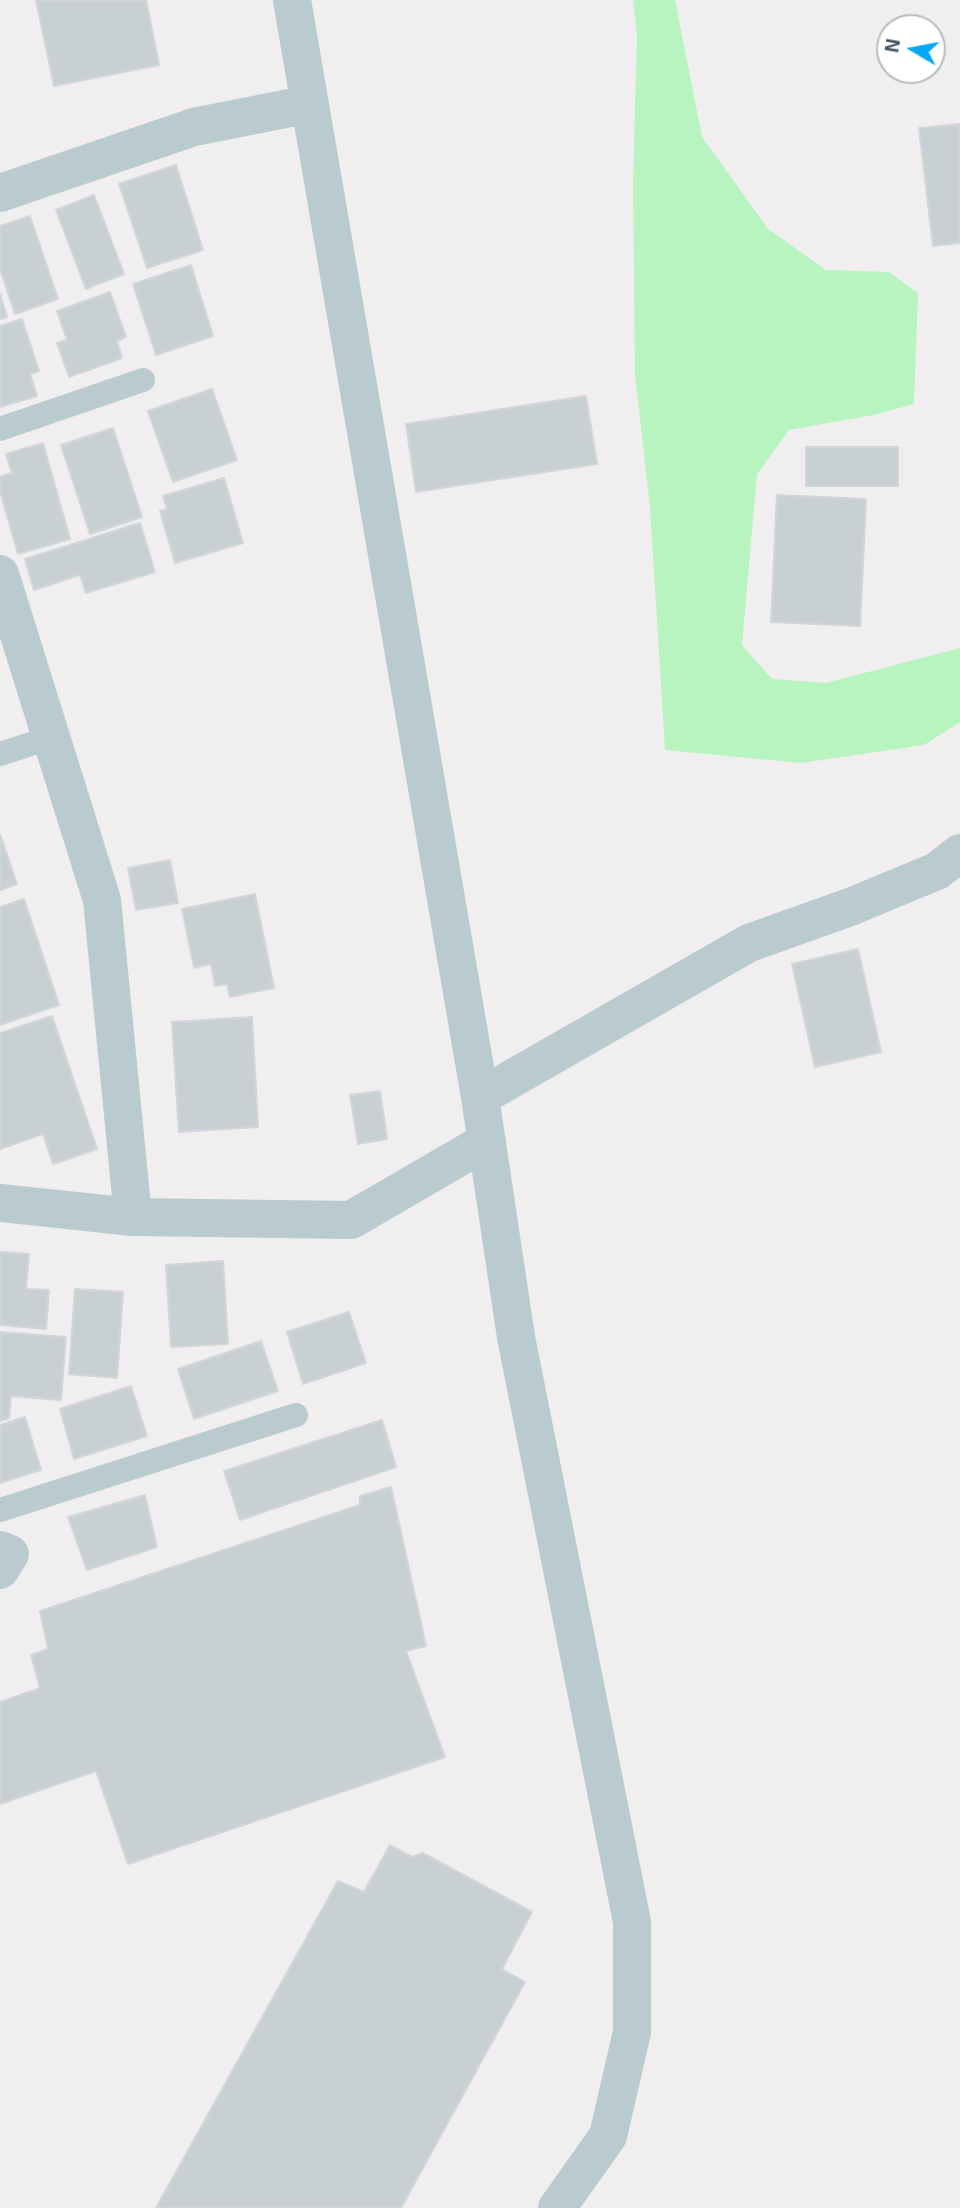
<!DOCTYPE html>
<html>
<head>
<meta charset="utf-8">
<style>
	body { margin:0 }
	#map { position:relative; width:960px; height:2208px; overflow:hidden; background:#f1eeef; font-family:"Exo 2",sans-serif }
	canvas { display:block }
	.north { position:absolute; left:876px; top:14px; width:70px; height:70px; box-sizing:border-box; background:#fff; border:2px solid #b4bcbf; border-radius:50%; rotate:280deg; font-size:19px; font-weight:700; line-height:28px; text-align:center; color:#44585e }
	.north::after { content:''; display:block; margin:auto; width:24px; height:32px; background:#04a8f5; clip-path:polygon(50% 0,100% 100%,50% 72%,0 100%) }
</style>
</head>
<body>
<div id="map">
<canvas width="960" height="2208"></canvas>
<div class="north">N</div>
</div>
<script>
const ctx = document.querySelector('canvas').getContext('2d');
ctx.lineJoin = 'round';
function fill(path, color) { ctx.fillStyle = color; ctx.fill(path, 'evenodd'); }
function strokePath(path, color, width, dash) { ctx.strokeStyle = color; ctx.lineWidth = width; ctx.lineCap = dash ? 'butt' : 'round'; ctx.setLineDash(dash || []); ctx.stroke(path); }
const green = new Path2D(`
	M 633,0 L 675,0 L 702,137 L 768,229 L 826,270 L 889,272 L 918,293 L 914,404 L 874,415 L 789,430 L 757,474 L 742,645 L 772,679 L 826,683 L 960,648 L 960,722 L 924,745 L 801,763 L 665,750 L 650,507 L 635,374 L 633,183 L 637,35 Z`);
const building = new Path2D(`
	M 36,0 L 146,0 L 159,65 L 54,86 Z
	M 960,124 L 960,243 L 933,246 L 919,128 Z
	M 176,165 L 203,250 L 147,268 L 119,184 Z
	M 94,195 L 124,274 L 86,289 L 56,210 Z
	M 30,216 L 58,299 L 15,314 L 0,269 L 0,226 Z
	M 191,265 L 213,336 L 156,355 L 133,284 Z
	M 110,292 L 126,337 L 117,341 L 122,358 L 69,377 L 57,343 L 67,340 L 57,311 Z
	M 0,294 L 7,317 L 0,319 Z
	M 22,319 L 39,371 L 30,374 L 37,396 L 0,407 L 0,326 Z
	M 212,389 L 237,460 L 173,482 L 148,411 Z
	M 586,396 L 597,464 L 416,492 L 406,424 Z
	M 113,428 L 142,517 L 90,534 L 61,445 Z
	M 43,443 L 70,539 L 18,554 L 0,491 L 0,477 L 12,473 L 6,454 Z
	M 806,447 L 898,447 L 898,486 L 806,486 Z
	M 224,478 L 243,543 L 175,563 L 160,511 L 167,509 L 163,496 Z
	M 777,495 L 866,499 L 860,626 L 771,622 Z
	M 140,523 L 155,572 L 86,593 L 80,575 L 34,590 L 25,559 Z
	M 0,834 L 17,884 L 0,890 Z
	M 170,860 L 178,903 L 136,910 L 128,868 Z
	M 255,894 L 274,988 L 230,997 L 227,984 L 215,986 L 211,964 L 194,968 L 182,909 Z
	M 24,899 L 59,1005 L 0,1025 L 0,907 Z
	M 858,949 L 881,1052 L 815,1067 L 792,964 Z
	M 52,1016 L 97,1149 L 53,1164 L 43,1134 L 0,1149 L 0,1033 Z
	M 252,1017 L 258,1127 L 179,1132 L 172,1022 Z
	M 380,1091 L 387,1139 L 358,1144 L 350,1095 Z
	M 0,1252 L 29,1254 L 26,1289 L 49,1290 L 46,1329 L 0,1325 Z
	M 223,1261 L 228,1344 L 171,1347 L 166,1265 Z
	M 75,1289 L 123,1292 L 117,1378 L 69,1374 Z
	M 349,1312 L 366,1363 L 303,1384 L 287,1332 Z
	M 0,1332 L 66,1337 L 61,1400 L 11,1396 L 9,1418 L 0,1421 Z
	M 261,1341 L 278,1391 L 194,1419 L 178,1369 Z
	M 131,1386 L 147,1436 L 74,1459 L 60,1409 Z
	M 25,1417 L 41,1470 L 0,1483 L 0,1425 Z
	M 382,1420 L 396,1467 L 240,1520 L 224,1471 Z
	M 391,1487 L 426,1646 L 406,1651 L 445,1757 L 128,1864 L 96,1771 L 0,1804 L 0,1702 L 40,1688 L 31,1655 L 48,1649 L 40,1611 L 360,1505 L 360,1496 Z
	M 145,1495 L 157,1547 L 87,1570 L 68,1517 Z
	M 390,1845 L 412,1857 L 423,1853 L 532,1912 L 502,1969 L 525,1982 L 401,2208 L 156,2208 L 338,1881 L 364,1892 Z`);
const lane = new Path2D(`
	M 0,429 L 143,380
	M 0,754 L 52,737
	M 0,1510 L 296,1415`);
const street = new Path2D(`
	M 292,0 L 480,1097 L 516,1337 L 632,1922 L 632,2032 L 608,2136 L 557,2208
	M 0,193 L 194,127 L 310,104
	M 0,574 L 102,900 L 133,1217
	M 480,1097 L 749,943 L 850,907 L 937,871 L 960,853
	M 0,1203 L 133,1217 L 351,1220 L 487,1141
	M 0,1550 L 10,1554 L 0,1570`);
fill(green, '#b7f4c0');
fill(building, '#c9d0d4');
strokePath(building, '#d1d6db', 2);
strokePath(lane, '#bacbcf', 24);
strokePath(street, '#bacbcf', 38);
</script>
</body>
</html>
